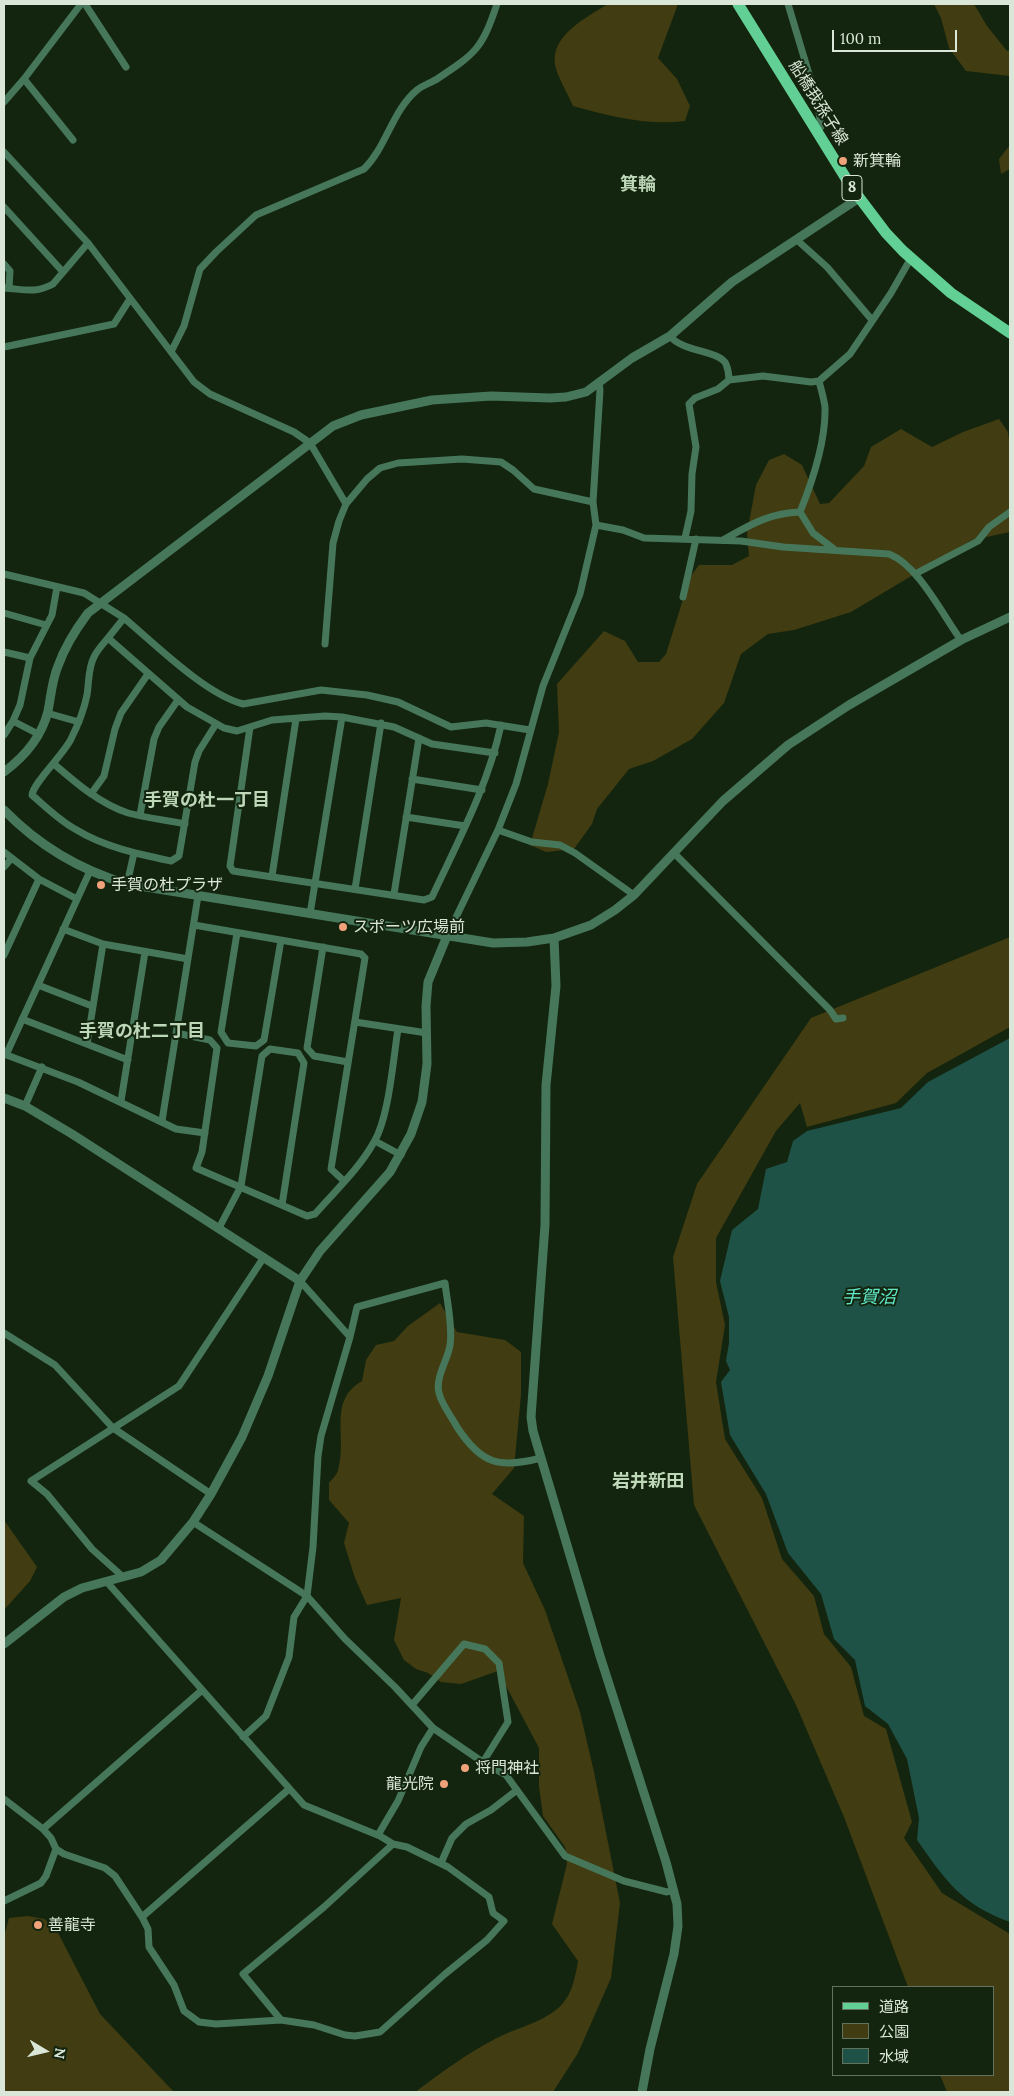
<!DOCTYPE html>
<html>
<head>
<meta charset="utf-8">
<style>
	body { margin:0 }
	#map { position:relative; width:1014px; height:2096px; overflow:hidden; background:#13250e; font-family:Lora,"Noto Sans JP",serif }
	canvas { display:block }
	.frame { position:absolute; inset:0; border:5px solid #dae6d7; pointer-events:none }
	.legend { position:absolute; left:832px; top:1986px; width:162px; height:90px; box-sizing:border-box; background:#13250e; border:1px solid #63725e; margin:0; padding:6px 9px; list-style:none; font-size:15px; color:#dae6d7 }
	.legend li { display:flex; align-items:center; gap:10px; height:25px }
	.legend b { width:25px; border:1px solid #63725e }
	.north { position:absolute; left:20px; top:2026px; width:50px; height:50px; -webkit-text-stroke:4px #13250e; paint-order:stroke; rotate:99deg; font-size:14px; font-weight:700; line-height:20px; text-align:center; color:#dae6d7 }
	.north::after { content:''; display:block; margin:auto; width:18px; height:22px; background:#dae6d7; clip-path:polygon(50% 0,100% 100%,50% 72%,0 100%) }
	.scale { position:absolute; left:832px; top:30px; width:125px; height:22px; box-sizing:border-box; border:2px solid #dae6d7; border-top:0; padding-left:6px; font-size:15px; line-height:18px; white-space:nowrap; color:#dae6d7; -webkit-text-stroke:4px #13250e; paint-order:stroke }
</style>
</head>
<body>
<div id="map">
<canvas width="1014" height="2096"></canvas>
<div class="frame"></div>
<ul class="legend">
<li><b style="height:6px;background:#62d094"></b>道路</li>
<li><b style="height:14px;background:#413c11"></b>公園</li>
<li><b style="height:14px;background:#1f5246"></b>水域</li>
</ul>
<div class="north">N</div>
<div class="scale">100 m</div>
</div>
<script>
const ctx = document.querySelector('canvas').getContext('2d');
ctx.lineJoin = 'round';
function fill(path, color) { ctx.fillStyle = color; ctx.fill(path, 'evenodd'); }
function strokePath(path, color, width, dash) { ctx.strokeStyle = color; ctx.lineWidth = width; ctx.lineCap = dash ? 'butt' : 'round'; ctx.setLineDash(dash || []); ctx.stroke(path); }
function drawText(font, color, halo, rows, align = 'center') {
  ctx.font = font + ' Lora,"Noto Sans JP",serif'; ctx.lineWidth = 4; ctx.setLineDash([]); ctx.textBaseline = 'middle'; ctx.strokeStyle = halo; ctx.fillStyle = color; for (const [text, x, y, turn = 0] of rows) {
    ctx.save(); ctx.translate(x, y); ctx.rotate((+turn || 0) * Math.PI / 180); ctx.textAlign = isNaN(turn) ? turn : align; if (halo) ctx.strokeText(text, 0, 0); ctx.fillText(text, 0, 0); ctx.restore();
  }
}
const green = new Path2D(`
	M 608,4 L 678,4 L 658,58 L 677,79 L 690,106 L 685,121 C 648,126 609,116 573,106 C 569,96 556,74 555,64 C 550,35 589,16 608,4 Z
	M 934,4 L 974,4 L 987,26 L 1007,51 L 1010,50 L 1010,76 L 966,71 L 949,48 L 941,18 Z
	M 1010,145 L 1010,169 L 1001,174 L 999,159 Z
	M 999,419 L 1008,432 L 1010,447 L 1010,532 L 972,540 L 851,612 L 794,630 L 768,634 L 741,654 L 724,703 L 692,739 L 653,761 L 629,769 L 597,809 L 592,824 L 574,849 L 546,852 L 530,845 L 548,784 L 559,732 L 557,684 L 604,631 L 625,641 L 638,662 L 659,662 L 666,654 L 690,577 L 699,565 L 732,565 L 749,556 L 747,533 L 756,485 L 769,460 L 784,454 L 802,465 L 820,504 L 829,503 L 864,466 L 871,447 L 901,429 L 932,447 L 963,432 Z
	M 1010,937 L 1010,1027 L 927,1073 L 896,1103 L 807,1127 L 800,1103 L 776,1131 L 716,1238 L 716,1282 L 725,1325 L 716,1382 L 725,1439 L 762,1498 L 782,1559 L 814,1596 L 824,1634 L 851,1667 L 864,1716 L 886,1729 L 912,1822 L 904,1838 L 942,1893 L 1010,1934 L 1010,2092 L 947,2092 L 940,2075 L 993,2075 L 993,1987 L 908,1987 L 844,1817 L 796,1705 L 694,1505 L 673,1257 L 697,1184 L 811,1018 Z
	M 440,1303 L 457,1332 L 505,1340 L 521,1352 L 521,1395 L 514,1468 L 492,1494 L 524,1516 L 523,1563 L 545,1610 L 580,1712 L 594,1772 L 620,1903 L 611,1978 L 578,2053 L 553,2092 L 415,2092 C 441,2073 466,2054 495,2039 C 515,2028 539,2024 557,2009 C 572,1997 575,1978 578,1961 L 552,1924 L 567,1864 L 565,1847 L 543,1816 L 539,1786 L 539,1748 L 498,1671 L 461,1684 L 441,1682 L 428,1673 L 416,1669 L 404,1660 L 394,1640 L 401,1598 L 367,1605 L 355,1578 L 344,1543 L 349,1523 L 329,1500 L 329,1483 C 332,1479 337,1475 338,1470 C 348,1437 327,1401 362,1381 L 366,1360 L 376,1345 L 394,1341 L 408,1326 Z
	M 4,1520 L 37,1567 L 30,1581 L 4,1610 Z
	M 28,1916 L 44,1919 L 55,1927 L 100,2014 L 173,2091 L 179,2092 L 4,2092 L 4,1936 L 9,1918 Z`);
const water = new Path2D(`
	M 1010,1038 L 1010,1922 C 962,1905 945,1880 917,1840 L 919,1818 L 907,1759 L 888,1724 L 865,1706 L 855,1660 L 834,1639 L 821,1594 L 788,1553 L 766,1494 L 730,1435 L 721,1382 L 730,1370 L 726,1361 L 729,1343 L 729,1317 L 720,1281 L 732,1230 L 758,1209 L 766,1169 L 787,1162 L 793,1141 L 807,1131 L 901,1108 L 928,1082 Z`);
const minor = new Path2D(`
	M 85,4 L 126,67
	M 788,4 L 818,104 L 821,127 L 816,130
	M 24,79 L 81,4
	M 4,102 L 24,79 L 73,140
	M 4,152 L 88,243 L 194,382 L 210,394 L 294,432 L 310,443 L 346,504
	M 4,207 L 63,272
	M 797,240 L 827,267 L 872,320
	M 4,264 L 10,271 L 9,288
	M 4,288 C 23,289 35,294 53,284 L 88,243
	M 670,336 C 682,352 719,350 726,364 C 728,369 729,375 729,380
	M 4,347 L 114,324 L 130,299
	M 171,352 L 184,326 L 200,269 L 216,252 L 256,215 L 364,169 C 387,146 392,111 417,90 C 423,85 431,83 437,79 C 476,53 482,49 497,4
	M 800,512 C 813,480 826,442 825,407 C 824,399 821,389 819,381
	M 596,525 L 623,530 L 644,538 L 741,541 L 783,547 L 889,554 C 918,565 942,614 961,640
	M 685,538 L 691,511 L 692,474 L 696,447 L 689,404 L 695,398 L 718,389 L 729,380 L 763,376 L 811,382 L 819,381 L 850,354 L 891,293 L 911,258
	M 723,540 C 750,525 769,513 800,512 L 813,533 L 834,549
	M 4,574 L 84,593 L 124,618 L 108,638 L 187,707 L 224,728 L 237,731 L 272,720 L 325,716 L 342,717 L 394,727 L 432,744 L 495,753
	M 915,574 L 978,541 L 989,527 L 1010,512
	M 683,597 L 696,539
	M 4,613 L 46,625
	M 124,618 C 155,644 205,694 243,704 L 321,690 L 367,695 L 398,702 L 451,727 L 486,723 L 530,730
	M 108,638 C 103,644 97,650 94,657 C 88,668 89,683 87,695 C 84,710 78,725 71,739 C 64,754 33,783 32,795 C 46,807 59,820 75,829 C 104,847 138,854 171,861 L 179,856 L 195,762 L 199,751 L 216,724
	M 325,644 L 333,543 L 339,521 L 346,504 L 367,479 L 380,468 L 398,463 L 462,459 L 501,462 L 513,470 L 534,489 L 593,502
	M 4,652 L 30,658
	M 47,713 L 79,722
	M 13,721 L 38,734
	M 250,727 L 230,866 L 233,871 L 424,900 L 432,897 C 458,841 488,786 501,725
	M 4,735 L 13,721 L 20,705 L 30,658 L 52,615 L 57,587
	M 54,764 C 76,783 100,804 128,813 C 146,818 166,820 185,824
	M 412,779 L 482,790
	M 91,794 L 104,776 L 115,729 L 121,713 L 148,674
	M 140,815 L 154,739 L 159,727 L 178,700
	M 406,817 L 465,826
	M 498,830 L 532,842 L 560,845 L 575,853 L 634,895
	M 4,852 L 39,879 L 77,899
	M 674,853 L 830,1010 L 836,1019 L 843,1018
	M 4,867 L 11,859
	M 272,876 L 296,719
	M 127,884 L 134,853
	M 355,889 L 381,723
	M 394,894 L 419,738
	M 310,914 L 342,717
	M 194,925 L 361,954 L 365,958 L 331,1169 L 344,1181
	M 63,929 L 103,944 L 188,959
	M 237,933 L 221,1032 L 228,1043 L 256,1046 L 264,1040 L 281,940
	M 447,936 L 498,830 L 516,784 L 543,686 L 580,594 L 596,525 L 593,502 L 600,390 L 599,383
	M 323,947 L 307,1048 L 314,1056 L 348,1062
	M 4,955 L 39,879
	M 38,985 L 92,1006
	M 22,1019 L 128,1060
	M 355,1022 L 427,1033
	M 176,1033 L 210,1040 L 217,1048 L 202,1152 L 196,1168 L 307,1216 L 315,1214 C 335,1191 359,1169 374,1142 C 389,1117 393,1060 398,1029
	M 87,1044 L 103,944
	M 4,1054 L 78,1082 L 176,1129 L 205,1133
	M 6,1055 L 90,871
	M 121,1101 L 145,952
	M 25,1106 L 42,1067
	M 162,1121 L 198,896
	M 375,1141 L 401,1155
	M 219,1228 L 241,1186 L 262,1056 L 270,1049 L 298,1053 L 304,1063 L 282,1205
	M 300,1281 L 350,1337 L 357,1307 L 445,1283 C 447,1301 453,1327 450,1345 C 448,1360 435,1377 439,1393 C 442,1405 451,1416 457,1427 C 481,1464 499,1469 541,1458
	M 4,1333 L 55,1365 L 113,1428 L 211,1494
	M 193,1522 L 307,1596 L 345,1639 L 395,1687 L 433,1728 L 487,1765 L 506,1775 L 565,1856 L 624,1881 L 667,1892 L 674,1890
	M 122,1576 L 92,1549 L 47,1494 L 31,1481 L 179,1386 L 264,1257
	M 412,1705 L 464,1644 L 485,1649 L 499,1663 L 508,1722 L 483,1762
	M 243,1737 L 266,1716 L 289,1657 L 294,1617 L 307,1596 L 313,1547 L 318,1456 L 321,1436 L 350,1337
	M 4,1799 L 43,1829 L 51,1838 L 56,1849 L 64,1854 L 105,1868 L 115,1876 L 142,1917 L 148,1929 L 149,1947 L 174,1985 L 184,2011 L 199,2022 L 216,2024 L 281,2020 L 314,2025 L 345,2035 L 355,2036 L 380,2032 L 445,1974 L 487,1940 L 504,1921 L 493,1913 L 489,1897 L 448,1867 L 407,1847 L 393,1844 L 380,1836 L 304,1805 L 106,1581
	M 43,1829 L 201,1691
	M 378,1835 L 398,1801 L 421,1747 L 433,1728
	M 441,1863 L 452,1838 L 466,1824 L 491,1810 L 517,1790
	M 4,1901 L 41,1883 L 46,1876 L 56,1849
	M 142,1917 L 289,1789
	M 281,2020 L 243,1974 L 324,1907 L 393,1844`);
const tertiary = new Path2D(`
	M 4,772 C 24,757 42,736 48,711 C 51,696 52,680 58,666 C 65,646 76,629 88,613 L 333,426 L 361,415 L 432,400 L 491,396 L 550,398 L 566,397 L 586,392 L 632,358 L 670,336 L 732,282 L 859,198
	M 4,810 C 39,846 80,870 127,884 L 493,943 L 527,942 L 554,938 L 591,925 L 615,910 L 634,895 L 723,801 L 788,745 L 849,705 L 961,640 L 1010,617
	M 554,938 L 556,986 L 546,1085 L 545,1225 L 531,1417 L 533,1431 L 600,1656 L 666,1862 L 677,1904 L 678,1926 L 674,1954 L 650,2049 L 642,2092
	M 4,1098 L 25,1106 L 72,1134 L 300,1281
	M 4,1644 L 64,1597 L 82,1588 L 141,1572 L 161,1560 L 193,1522 L 211,1494 L 242,1437 L 268,1376 L 300,1281 L 320,1251 L 390,1172 L 411,1134 L 422,1102 L 427,1064 L 426,1006 L 428,982 L 447,936`);
const primary = new Path2D(`
	M 738,4 L 852,188 L 886,233 L 903,251 L 951,293 L 1010,333`);
const markers = [
	[843,161,5,"#f0a27a"],
	[101,885,5,"#f0a27a"],
	[343,927,5,"#f0a27a"],
	[465,1768,5,"#f0a27a"],
	[444,1784,5,"#f0a27a"],
	[38,1925,5,"#f0a27a"]
];
const shields = [
	[852,188,20]
];
const shieldNames = [
	["8",852,188]
];
const streetNames = [
	["船橋我孫子線",818,103,58]
];
const poiNames = [
	["新箕輪",853,161],
	["手賀の杜プラザ",111,885],
	["スポーツ広場前",353,927],
	["将門神社",475,1768],
	["龍光院",434,1784,"right"],
	["善龍寺",48,1925]
];
const neighbourhoodNames = [
	["箕輪",638,185],
	["手賀の杜一丁目",207,801],
	["手賀の杜二丁目",142,1032],
	["岩井新田",648,1482]
];
const waterNames = [
	["手賀沼",869,1298]
];
fill(green, '#413c11');
fill(water, '#1f5246');
strokePath(minor, '#46775a', 7);
strokePath(tertiary, '#46775a', 9);
strokePath(primary, '#62d094', 11);
for (const [x, y, r, color] of markers) { const dot = new Path2D(); dot.arc(x, y, r, 0, 2 * Math.PI); ctx.fillStyle = color; ctx.fill(dot); strokePath(dot, '#13250e', 2); }
for (const [x, y, w] of shields) { const box = new Path2D(); box.roundRect(x - w / 2, y - 12.5, w, 25, 4); ctx.fillStyle = '#13250e'; ctx.fill(box); strokePath(box, '#dae6d7', 1); }
drawText('bold 15px', '#dae6d7', null, shieldNames);
drawText('16px', '#dae6d7', '#13250e', streetNames);
drawText('16px', '#dae6d7', '#13250e', poiNames, 'left');
drawText('bold 18px', '#bfd7b9', '#13250e', neighbourhoodNames);
drawText('italic 18px', '#60eacb', '#13250e', waterNames);
</script>
</body>
</html>
